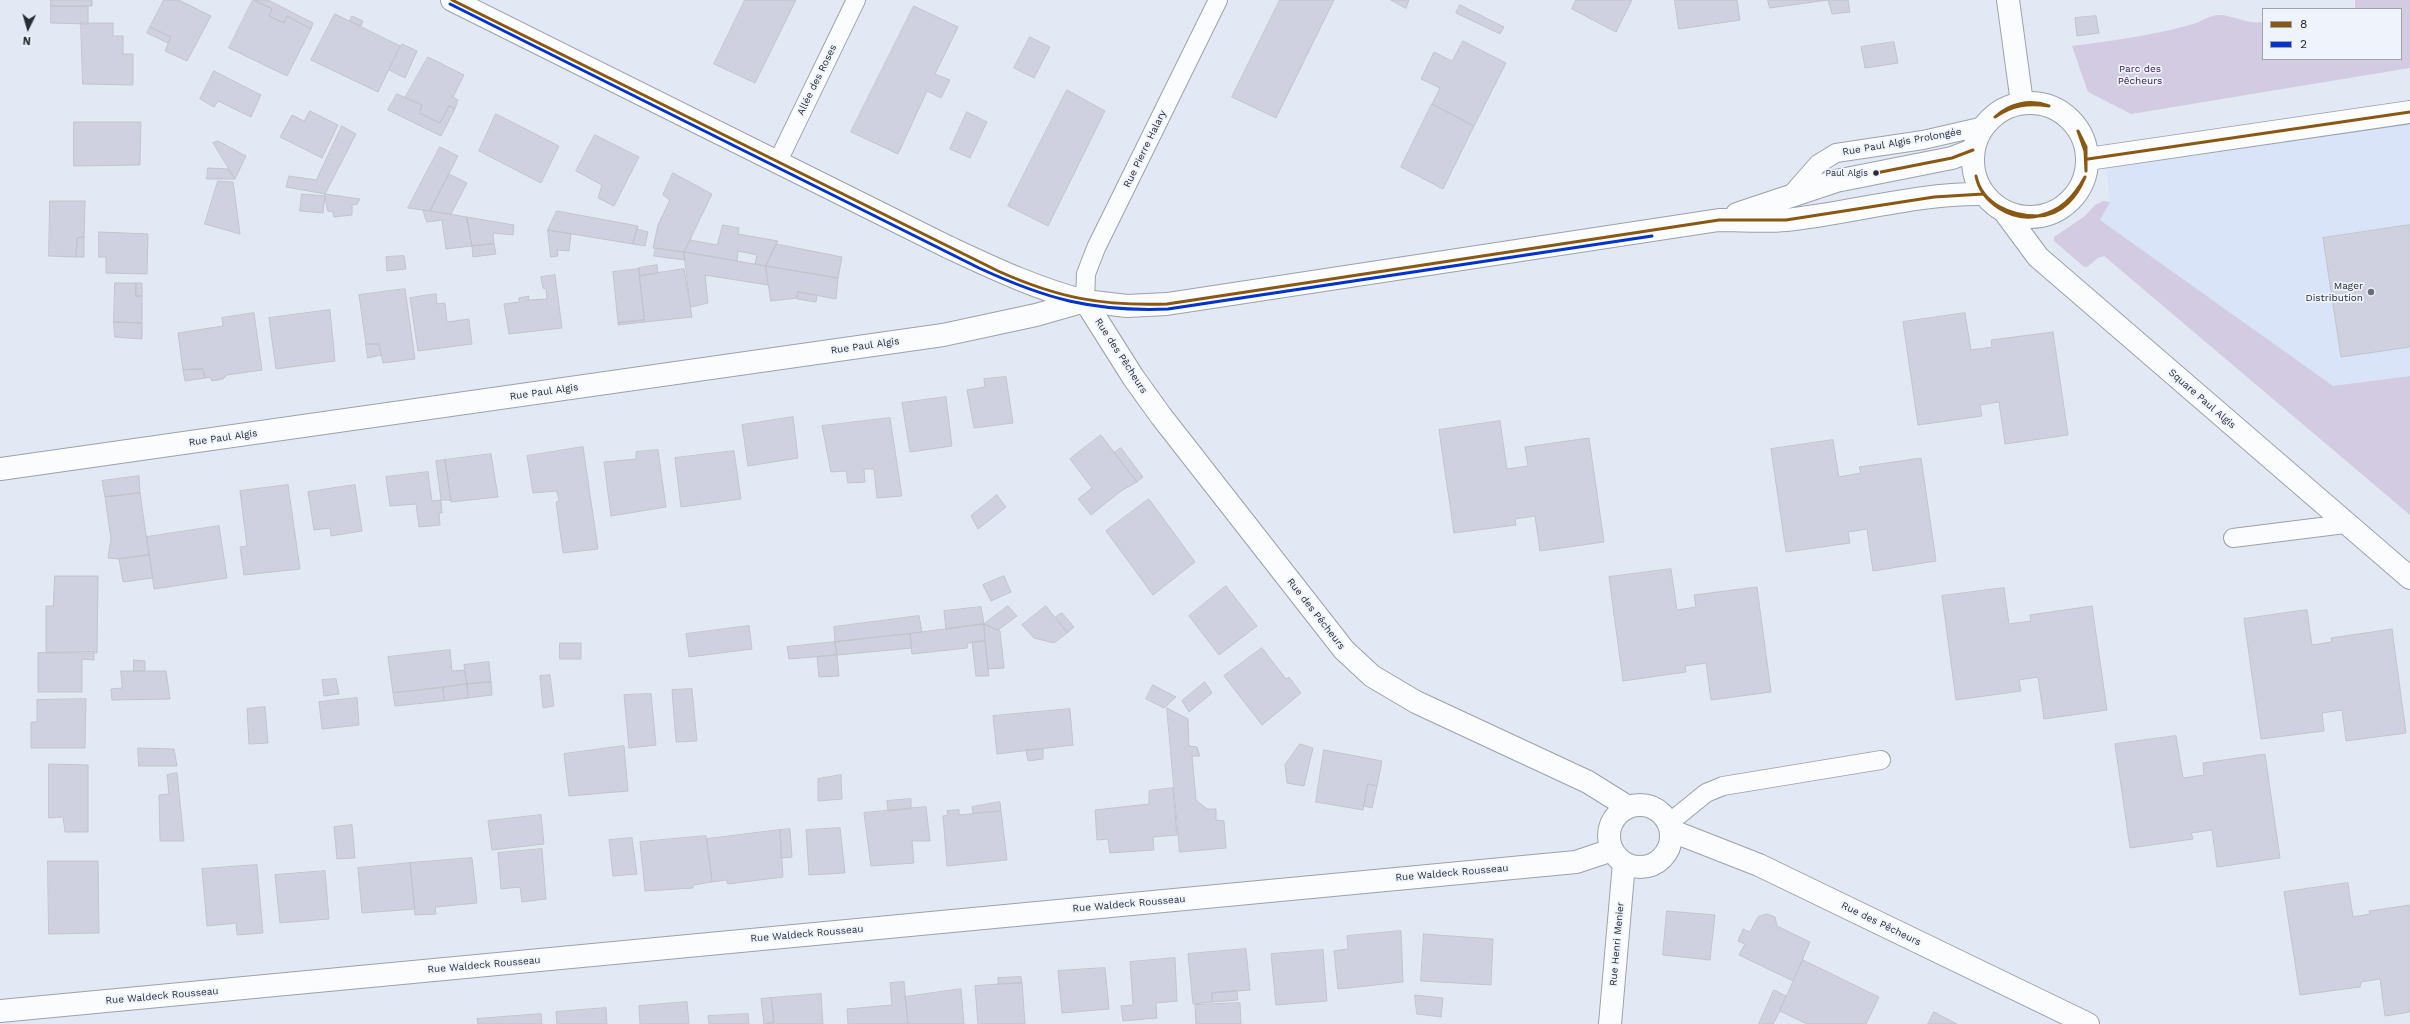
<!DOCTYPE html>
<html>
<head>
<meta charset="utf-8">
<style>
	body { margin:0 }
	#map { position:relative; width:2410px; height:1024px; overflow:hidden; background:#e3e9f4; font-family:"Work Sans",sans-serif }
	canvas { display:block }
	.legend { position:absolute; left:2262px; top:8px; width:140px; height:52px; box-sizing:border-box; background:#eef3fc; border:1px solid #9fa3ac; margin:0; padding:5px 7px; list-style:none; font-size:12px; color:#282c34 }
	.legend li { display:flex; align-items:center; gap:8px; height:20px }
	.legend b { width:20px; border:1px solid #9fa3ac }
	.north { position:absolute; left:8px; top:8px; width:40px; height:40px; -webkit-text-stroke:3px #eef3fc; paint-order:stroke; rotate:185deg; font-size:11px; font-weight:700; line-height:16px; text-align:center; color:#282c34 }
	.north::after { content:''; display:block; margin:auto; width:14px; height:18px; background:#282c34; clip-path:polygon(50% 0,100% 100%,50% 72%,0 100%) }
</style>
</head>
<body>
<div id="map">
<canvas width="2410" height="1024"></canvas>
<ul class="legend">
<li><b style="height:5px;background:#895913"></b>8</li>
<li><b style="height:5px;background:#03c"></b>2</li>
</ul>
<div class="north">N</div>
</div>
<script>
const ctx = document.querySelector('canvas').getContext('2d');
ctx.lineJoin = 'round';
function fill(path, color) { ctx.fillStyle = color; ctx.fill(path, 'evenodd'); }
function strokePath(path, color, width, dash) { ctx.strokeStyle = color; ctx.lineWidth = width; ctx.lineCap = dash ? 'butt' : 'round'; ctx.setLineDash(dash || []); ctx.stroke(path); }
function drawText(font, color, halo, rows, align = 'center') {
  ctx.font = font + ' "Work Sans",sans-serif'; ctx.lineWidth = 3.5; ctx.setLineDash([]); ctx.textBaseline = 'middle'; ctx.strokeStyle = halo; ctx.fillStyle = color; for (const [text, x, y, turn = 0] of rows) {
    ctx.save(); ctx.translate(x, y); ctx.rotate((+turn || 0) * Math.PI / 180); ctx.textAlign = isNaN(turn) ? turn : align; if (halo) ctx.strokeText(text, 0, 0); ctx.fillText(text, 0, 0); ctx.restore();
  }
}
const built = new Path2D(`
	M 2410,109 L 2410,376 L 2333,387 L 2100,220 L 2110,202 L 2105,157 Z`);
const green = new Path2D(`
	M 2355,0 L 2410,0 L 2410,68 L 2131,114 L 2088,92 L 2072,46 C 2112,41 2154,35 2193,24 C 2200,22 2206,18 2212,16 C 2228,11 2245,25 2263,22 L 2263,59 L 2401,59 L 2401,9 L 2355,9 Z
	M 2103,201 L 2110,202 L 2100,220 L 2333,386 L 2410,376 L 2410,515 L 2104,256 L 2098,258 L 2087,267 L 2083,266 L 2054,241 L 2054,237 L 2085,216 L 2095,205 Z`);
const building = new Path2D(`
	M 51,0 L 92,0 L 92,6 L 51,6 Z
	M 164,0 L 179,0 L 211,16 L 187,61 L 165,51 L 171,37 L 150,27 Z
	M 253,0 L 272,9 L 269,16 L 284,23 L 287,16 L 311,29 L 287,76 L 229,48 Z
	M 254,0 L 268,0 L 313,23 L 311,29 L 287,16 L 284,23 L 269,16 L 272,9 Z
	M 745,0 L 796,0 L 755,83 L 714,64 Z
	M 1280,0 L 1334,0 L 1276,118 L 1232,97 Z
	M 1391,0 L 1409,0 L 1406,8 Z
	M 1576,0 L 1632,0 L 1616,32 L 1572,9 Z
	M 1675,0 L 1737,0 L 1740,20 L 1679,29 Z
	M 1768,0 L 1848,0 L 1850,12 L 1832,14 L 1828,0 L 1770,8 Z
	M 1460,5 L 1504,27 L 1500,34 L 1456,13 Z
	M 51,6 L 88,6 L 88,24 L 51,23 Z
	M 914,6 L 958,27 L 935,74 L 950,80 L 941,98 L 927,91 L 898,154 L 851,132 Z
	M 335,14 L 400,46 L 378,92 L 311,60 Z
	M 352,16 L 363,21 L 361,26 L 350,21 Z
	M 2096,16 L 2099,33 L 2077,36 L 2075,18 Z
	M 81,23 L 113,23 L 113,36 L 123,36 L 123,54 L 133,54 L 133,85 L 83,84 Z
	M 150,27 L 171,37 L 168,43 L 147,33 Z
	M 1030,37 L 1050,47 L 1034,78 L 1014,68 Z
	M 1463,41 L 1506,63 L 1474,126 L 1432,104 L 1440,88 L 1421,79 L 1434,52 L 1452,61 Z
	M 1894,42 L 1898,63 L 1865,68 L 1861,47 Z
	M 402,44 L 417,51 L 405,78 L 389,70 Z
	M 428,57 L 464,75 L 453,97 L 458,100 L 455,109 L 449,106 L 440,123 L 419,113 L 422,105 L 405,98 Z
	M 214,71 L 261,95 L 251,117 L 218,101 L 214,107 L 200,99 Z
	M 1067,90 L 1105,111 L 1048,226 L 1008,206 Z
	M 397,94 L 422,105 L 419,113 L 440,123 L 449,106 L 455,109 L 441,136 L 388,110 Z
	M 1432,104 L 1474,126 L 1443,189 L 1401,167 Z
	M 310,111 L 338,125 L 322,158 L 280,137 L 292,115 L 304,121 Z
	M 967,112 L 987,122 L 970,158 L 950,149 Z
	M 496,114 L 559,146 L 541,183 L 479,151 Z
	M 74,122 L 141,122 L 140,165 L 74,166 Z
	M 342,126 L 356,134 L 325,194 L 286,187 L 289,176 L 316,180 Z
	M 595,135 L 639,157 L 614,206 L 598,198 L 602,185 L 576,171 Z
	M 218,141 L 246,156 L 235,179 L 213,143 Z
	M 440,147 L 458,156 L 430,211 L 408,208 Z
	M 208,168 L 228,169 L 235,179 L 207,179 Z
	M 673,173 L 712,194 L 684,252 L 653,248 L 658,225 L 670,200 L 663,195 Z
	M 449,174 L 467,183 L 451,214 L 430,211 Z
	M 218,181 L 233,182 L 240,234 L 205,224 Z
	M 302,194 L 325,196 L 323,213 L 300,211 Z
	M 325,194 L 360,199 L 357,204 L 352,205 L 352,215 L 334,217 L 333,212 L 328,211 Z
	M 50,201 L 85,201 L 84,237 L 77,238 L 76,257 L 49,256 Z
	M 423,210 L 467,217 L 472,246 L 446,249 L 442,220 L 427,222 Z
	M 557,211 L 638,226 L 633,244 L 548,230 Z
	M 467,217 L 514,225 L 513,235 L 493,233 L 494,244 L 472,246 Z
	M 723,225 L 739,228 L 738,234 L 778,241 L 766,266 L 755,264 L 757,255 L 738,251 L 737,261 L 684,252 L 690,240 L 717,245 Z
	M 2410,225 L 2410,347 L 2341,357 L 2323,238 Z
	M 637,229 L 648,232 L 645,246 L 633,244 Z
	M 548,230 L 571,234 L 569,251 L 557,250 L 558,256 L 551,257 Z
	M 99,232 L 148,234 L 147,274 L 106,273 L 106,257 L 99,257 Z
	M 84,237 L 84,257 L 76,257 L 77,238 Z
	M 494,244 L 496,254 L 473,257 L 472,246 Z
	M 776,244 L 842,257 L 838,278 L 766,266 Z
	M 656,248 L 684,252 L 684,260 L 654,256 Z
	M 684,252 L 766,266 L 768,285 L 705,275 L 708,303 L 691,307 Z
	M 404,256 L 406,269 L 387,271 L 386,257 Z
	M 657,265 L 658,273 L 639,276 L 639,268 Z
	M 766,266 L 838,278 L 836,299 L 798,292 L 797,298 L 771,301 Z
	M 639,269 L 644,320 L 618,323 L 613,272 Z
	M 684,269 L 692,317 L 645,322 L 639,276 Z
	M 555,275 L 562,328 L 509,334 L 504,304 L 519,302 L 519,298 L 529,296 L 528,300 L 547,299 L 546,289 L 543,288 L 541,277 Z
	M 115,283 L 136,283 L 136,296 L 142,296 L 142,323 L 114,322 Z
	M 136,283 L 142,283 L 142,296 L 136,296 Z
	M 405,289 L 415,359 L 383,363 L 379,344 L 366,344 L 359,295 Z
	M 798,292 L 817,295 L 816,302 L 797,299 Z
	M 436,294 L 437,304 L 445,303 L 447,322 L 469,319 L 472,344 L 418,351 L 410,298 Z
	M 330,310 L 335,361 L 276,369 L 269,318 Z
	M 254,313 L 262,370 L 227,375 L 223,379 L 212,381 L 210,377 L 205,378 L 203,369 L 183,370 L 178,333 L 223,326 L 222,318 Z
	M 1965,313 L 1971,350 L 1992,347 L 1991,340 L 2053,332 L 2068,435 L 2005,444 L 1999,402 L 1980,405 L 1982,416 L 1918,425 L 1903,322 Z
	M 644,320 L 645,322 L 618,325 L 618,323 Z
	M 114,322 L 142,323 L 142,339 L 115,337 Z
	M 366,344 L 379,344 L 381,355 L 368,358 Z
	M 203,369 L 205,378 L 185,381 L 183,370 Z
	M 1006,377 L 1013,423 L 974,428 L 967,390 L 985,387 L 984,379 Z
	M 946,397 L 952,446 L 910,452 L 902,403 Z
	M 793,417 L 798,458 L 748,466 L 742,425 Z
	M 890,418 L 902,496 L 877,498 L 874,469 L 864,469 L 865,482 L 848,483 L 846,471 L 831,472 L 822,426 Z
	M 1500,421 L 1507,469 L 1528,466 L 1525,447 L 1589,438 L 1604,542 L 1540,551 L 1535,516 L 1515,519 L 1516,525 L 1454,533 L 1439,430 Z
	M 1101,435 L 1137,482 L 1121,491 L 1091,515 L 1078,499 L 1092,488 L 1070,459 Z
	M 1833,440 L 1839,477 L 1861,473 L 1859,467 L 1921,458 L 1936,561 L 1873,571 L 1867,529 L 1848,532 L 1850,543 L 1786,552 L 1771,449 Z
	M 583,447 L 598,549 L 563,553 L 556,502 L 559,501 L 557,491 L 533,493 L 527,456 Z
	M 1121,448 L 1143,477 L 1137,482 L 1114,453 Z
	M 658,450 L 666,507 L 611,516 L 604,462 L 636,459 L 636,452 Z
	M 734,451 L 741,499 L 681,507 L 675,458 Z
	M 491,454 L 498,497 L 451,502 L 445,460 Z
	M 445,460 L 451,500 L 441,500 L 436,461 Z
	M 428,472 L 432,501 L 441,500 L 442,513 L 439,513 L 440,525 L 419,527 L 416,504 L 390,506 L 386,477 Z
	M 139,476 L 140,493 L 105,497 L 102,481 Z
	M 288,485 L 300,569 L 244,575 L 240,547 L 247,546 L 240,491 Z
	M 355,485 L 362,531 L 331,536 L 330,528 L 314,530 L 308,492 Z
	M 140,493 L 149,555 L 119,559 L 108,558 L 111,539 L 105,497 Z
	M 997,495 L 1006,507 L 978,529 L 971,516 Z
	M 1149,499 L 1195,562 L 1153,595 L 1106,531 Z
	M 219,526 L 227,578 L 154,589 L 147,537 Z
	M 149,555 L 153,578 L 123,582 L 119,559 Z
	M 1671,569 L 1677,610 L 1696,607 L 1694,595 L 1757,587 L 1771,692 L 1711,700 L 1706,663 L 1685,666 L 1686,672 L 1623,681 L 1609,577 Z
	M 55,576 L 98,576 L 97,653 L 46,653 L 46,606 L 53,606 Z
	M 1004,576 L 1011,592 L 991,601 L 983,585 Z
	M 1226,586 L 1257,626 L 1219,655 L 1189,616 Z
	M 2004,588 L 2009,624 L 2031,621 L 2030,615 L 2092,606 L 2107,710 L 2044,719 L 2038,677 L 2019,680 L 2021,691 L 1956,700 L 1942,596 Z
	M 1008,606 L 1017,616 L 998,630 L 984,624 Z
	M 1046,606 L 1067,633 L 1054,643 L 1034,638 L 1022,625 Z
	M 981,607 L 984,624 L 946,629 L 944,611 Z
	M 2307,610 L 2312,645 L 2332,642 L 2331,638 L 2392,629 L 2406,733 L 2346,741 L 2342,710 L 2322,713 L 2324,731 L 2261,739 L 2244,619 Z
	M 1062,613 L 1074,627 L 1067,633 L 1056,617 Z
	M 919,616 L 922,632 L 835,642 L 834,627 Z
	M 984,624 L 985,641 L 968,643 L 967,648 L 912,654 L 910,634 Z
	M 984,624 L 1000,631 L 1004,668 L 988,669 Z
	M 749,626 L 752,649 L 689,657 L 686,634 Z
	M 910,634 L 912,648 L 837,655 L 835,642 Z
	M 985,641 L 989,676 L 976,676 L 972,642 Z
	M 835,642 L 837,655 L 789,659 L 787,647 Z
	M 560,643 L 581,643 L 581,659 L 560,659 Z
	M 1262,648 L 1286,679 L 1289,677 L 1301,693 L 1262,725 L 1224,676 Z
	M 450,650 L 452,671 L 464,670 L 467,684 L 393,693 L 388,657 Z
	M 94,652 L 94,660 L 82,659 L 82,692 L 38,692 L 38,653 Z
	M 837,655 L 839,676 L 819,677 L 817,657 Z
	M 134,660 L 145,661 L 145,671 L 134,671 Z
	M 489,662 L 491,682 L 467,684 L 464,665 Z
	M 121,671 L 166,671 L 170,699 L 112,700 L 111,689 L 122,688 Z
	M 550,675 L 554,706 L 543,708 L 540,676 Z
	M 336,679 L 339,694 L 324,696 L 322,680 Z
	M 491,682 L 492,695 L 468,698 L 467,684 Z
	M 1205,682 L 1212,693 L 1189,712 L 1182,701 Z
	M 467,684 L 468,698 L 444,701 L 443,688 Z
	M 1153,685 L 1176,697 L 1164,708 L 1146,699 Z
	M 443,688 L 444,701 L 395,706 L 393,693 Z
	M 692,689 L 697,741 L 676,742 L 672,690 Z
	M 651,694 L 656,745 L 629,748 L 624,695 Z
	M 357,698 L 359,725 L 322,729 L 319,702 Z
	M 86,699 L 85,748 L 31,748 L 31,722 L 37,722 L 37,700 Z
	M 265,707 L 268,743 L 249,744 L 247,709 Z
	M 1167,708 L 1188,719 L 1189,746 L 1197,747 L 1200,756 L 1192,756 L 1196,800 L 1207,809 L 1216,809 L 1216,820 L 1224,821 L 1226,848 L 1180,852 Z
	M 1070,709 L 1073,745 L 997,754 L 993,716 Z
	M 2176,736 L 2183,778 L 2204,775 L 2203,763 L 2265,754 L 2280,858 L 2217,867 L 2212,830 L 2191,833 L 2193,839 L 2130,848 L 2115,744 Z
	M 1300,744 L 1313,748 L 1304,786 L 1287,783 L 1285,765 Z
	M 624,746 L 628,791 L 569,796 L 564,754 Z
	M 138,748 L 174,749 L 177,766 L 139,766 Z
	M 1043,749 L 1043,759 L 1028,761 L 1026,750 Z
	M 1324,750 L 1382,761 L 1377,786 L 1368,784 L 1363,810 L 1316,802 Z
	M 49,764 L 88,765 L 88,832 L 65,832 L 63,817 L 49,818 Z
	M 177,773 L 184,841 L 160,841 L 159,795 L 169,794 L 167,775 Z
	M 841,775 L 842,799 L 818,801 L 818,779 Z
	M 1368,784 L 1377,786 L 1372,808 L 1364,806 Z
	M 1173,788 L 1177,835 L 1153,837 L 1154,850 L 1110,853 L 1108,839 L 1097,840 L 1095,810 L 1149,804 L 1149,791 Z
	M 911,799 L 911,809 L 888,811 L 887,801 Z
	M 1000,802 L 1001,811 L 973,813 L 972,807 Z
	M 926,807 L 930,841 L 912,841 L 914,863 L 871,866 L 864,813 Z
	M 959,810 L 959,815 L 1001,811 L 1007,860 L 947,866 L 943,816 L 948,815 L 947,811 Z
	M 541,815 L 544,844 L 492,850 L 488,821 Z
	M 352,825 L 355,858 L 337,859 L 334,827 Z
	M 840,828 L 845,873 L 809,875 L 806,830 Z
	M 790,829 L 792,857 L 781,858 L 780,830 Z
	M 780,830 L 783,877 L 728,884 L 726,880 L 712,882 L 707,839 Z
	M 706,836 L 712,882 L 693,885 L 693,888 L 645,891 L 640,842 Z
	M 632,838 L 637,874 L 613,876 L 609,840 Z
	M 542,849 L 546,899 L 522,902 L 520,887 L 501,889 L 498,853 Z
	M 472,858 L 477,903 L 435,907 L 436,914 L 415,915 L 410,863 Z
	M 48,861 L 98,861 L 99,933 L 49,934 Z
	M 410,863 L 415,909 L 362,913 L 358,868 Z
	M 257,865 L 263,933 L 237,935 L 236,923 L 207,926 L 202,869 Z
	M 325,871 L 329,919 L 280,923 L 275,875 Z
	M 2348,883 L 2353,917 L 2370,914 L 2369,911 L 2410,905 L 2410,1012 L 2385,1016 L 2380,979 L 2361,982 L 2360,987 L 2300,995 L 2284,892 Z
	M 1667,911 L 1715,915 L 1710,960 L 1663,955 Z
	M 1767,914 L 1775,917 L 1777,926 L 1810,942 L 1793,981 L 1739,955 L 1745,944 L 1738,941 L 1743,929 L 1750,932 L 1758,917 Z
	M 1401,931 L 1403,982 L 1338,989 L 1334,951 L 1348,949 L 1347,936 Z
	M 1424,934 L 1493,939 L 1491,985 L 1421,981 Z
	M 1246,949 L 1250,990 L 1212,993 L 1212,1002 L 1193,1004 L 1188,954 Z
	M 1323,950 L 1327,1001 L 1276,1005 L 1271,954 Z
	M 1175,958 L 1177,1001 L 1156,1003 L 1157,1018 L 1123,1021 L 1121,1006 L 1133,1005 L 1130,962 Z
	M 1803,960 L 1879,997 L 1866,1024 L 1807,1024 L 1780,1011 Z
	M 1105,968 L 1109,1009 L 1062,1013 L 1058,971 Z
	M 1021,977 L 1022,983 L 998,984 L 998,978 Z
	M 904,982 L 908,1024 L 848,1024 L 847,1009 L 892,1005 L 890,983 Z
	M 1022,983 L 1025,1024 L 978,1024 L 975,986 Z
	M 961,989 L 964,1024 L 908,1024 L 905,997 Z
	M 1774,990 L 1786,996 L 1780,1011 L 1773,1024 L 1759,1024 Z
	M 1237,991 L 1238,1000 L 1212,1002 L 1212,993 Z
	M 821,994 L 823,1024 L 764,1024 L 774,1022 L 771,998 Z
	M 1415,995 L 1443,998 L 1441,1017 L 1417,1014 Z
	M 771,998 L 774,1022 L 764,1024 L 761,999 Z
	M 687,1002 L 689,1024 L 640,1024 L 639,1006 Z
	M 1240,1003 L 1241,1024 L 1196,1024 L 1195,1005 Z
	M 606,1008 L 607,1024 L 557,1024 L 556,1012 Z
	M 1934,1012 L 1957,1024 L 1928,1024 Z
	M 541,1014 L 542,1024 L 478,1024 L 477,1019 Z
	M 748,1014 L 749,1024 L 709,1024 L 708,1016 Z`);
const service = new Path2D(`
	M 778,161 L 856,0
	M 1790,196 L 1818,164 L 1836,153 L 1923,140 L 1984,126
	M 1085,301 L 1086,274 L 1096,248 L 1218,0
	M 2233,538 L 2345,524
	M 1669,823 L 1706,793 L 1723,786 L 1881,760`);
const minor = new Path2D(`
	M 452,0 L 948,247 C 993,268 1037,289 1085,301 L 1133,377 L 1161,416 L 1344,650 L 1372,676 L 1416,702 L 1588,782 L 1628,807
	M 2008,0 L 2022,103
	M 2004,211 L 2038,257 L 2410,578
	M1609 836a31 31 0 1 1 62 0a31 31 0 1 1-62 0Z
	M 1672,831 L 1759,865 L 2088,1024
	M 0,1011 L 1576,862 L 1612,850
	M 1610,1024 L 1624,863`);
const tertiary = new Path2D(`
	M1973 160a57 57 0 1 1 114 0a57 57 0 1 1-114 0Z
	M 2088,159 L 2410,112
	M 1737,214 L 1836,181 L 1952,158 L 1973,150
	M 0,469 L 943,335 L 1036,315 L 1085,301 L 1127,306 L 1167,304 L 1719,220 C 1741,220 1764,222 1786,220 C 1852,213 1917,193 1983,194`);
const bus1 = new Path2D(`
	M 452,0 L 998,271 C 1058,298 1101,306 1167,304 L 1719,220 L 1786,220 L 1934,197 L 1983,194
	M 1995,117 C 2010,103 2030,99 2049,106
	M 1995,117 C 2013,105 2028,103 2049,106
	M 2078,131 L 2086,147 L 2086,171
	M 2078,131 L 2085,151 L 2086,171
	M 2088,159 L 2410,112
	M 1876,173 L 1952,158 L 1973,150
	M 1976,176 C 1982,204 2011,216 2038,216
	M 1976,176 C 1981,202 2011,222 2038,216
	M 2038,216 C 2061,211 2074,197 2085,177
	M 2038,216 C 2061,216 2077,197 2085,177`);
const bus2 = new Path2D(`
	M 450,4 L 979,268 C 1046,299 1093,312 1168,309 L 1652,236`);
const markers = [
	[1876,173,3.5,"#282c34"],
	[2371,292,4,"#696e77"]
];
const busNames = [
	["Paul Algis",1868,173]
];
const parkNames = [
	["Parc des",2140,69],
	["Pêcheurs",2140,81]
];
const streetNames = [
	["Allée des Roses",817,80,-64],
	["Rue Paul Algis Prolongée",1902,142,-10],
	["Rue Pierre Halary",1145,149,-64],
	["Rue Paul Algis",865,346,-8],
	["Rue des Pêcheurs",1121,356,57],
	["Rue Paul Algis",544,392,-8],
	["Square Paul Algis",2202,399,41],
	["Rue Paul Algis",223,438,-8],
	["Rue des Pêcheurs",1316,614,52],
	["Rue Waldeck Rousseau",1452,873,-5],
	["Rue Waldeck Rousseau",1129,904,-5],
	["Rue des Pêcheurs",1881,924,26],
	["Rue Waldeck Rousseau",807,934,-5],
	["Rue Henri Menier",1617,944,-85],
	["Rue Waldeck Rousseau",484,965,-5],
	["Rue Waldeck Rousseau",162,996,-5]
];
const poiNames = [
	["Mager",2363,286],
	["Distribution",2363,298]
];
fill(built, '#d9e4f8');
fill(green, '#d2cbe1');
fill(building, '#cfd1e0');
strokePath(building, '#c1c4cd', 1);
strokePath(service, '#9ca1aa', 20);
strokePath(minor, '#9ca1aa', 24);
strokePath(tertiary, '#9ca1aa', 24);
strokePath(service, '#fbfcfd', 18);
strokePath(minor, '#fbfcfd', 22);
strokePath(tertiary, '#fbfcfd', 22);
strokePath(bus1, '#895913', 3);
strokePath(bus2, '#03c', 3);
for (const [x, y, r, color] of markers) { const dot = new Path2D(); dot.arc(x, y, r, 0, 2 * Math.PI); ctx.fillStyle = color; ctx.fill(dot); strokePath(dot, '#eef3fc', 1.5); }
drawText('9px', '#282c34', '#eef3fc', busNames, 'right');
drawText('10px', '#39164d', '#eef3fc', parkNames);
drawText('10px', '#282c34', '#eef3fc', streetNames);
drawText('10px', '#282c34', '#eef3fc', poiNames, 'right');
</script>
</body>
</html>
